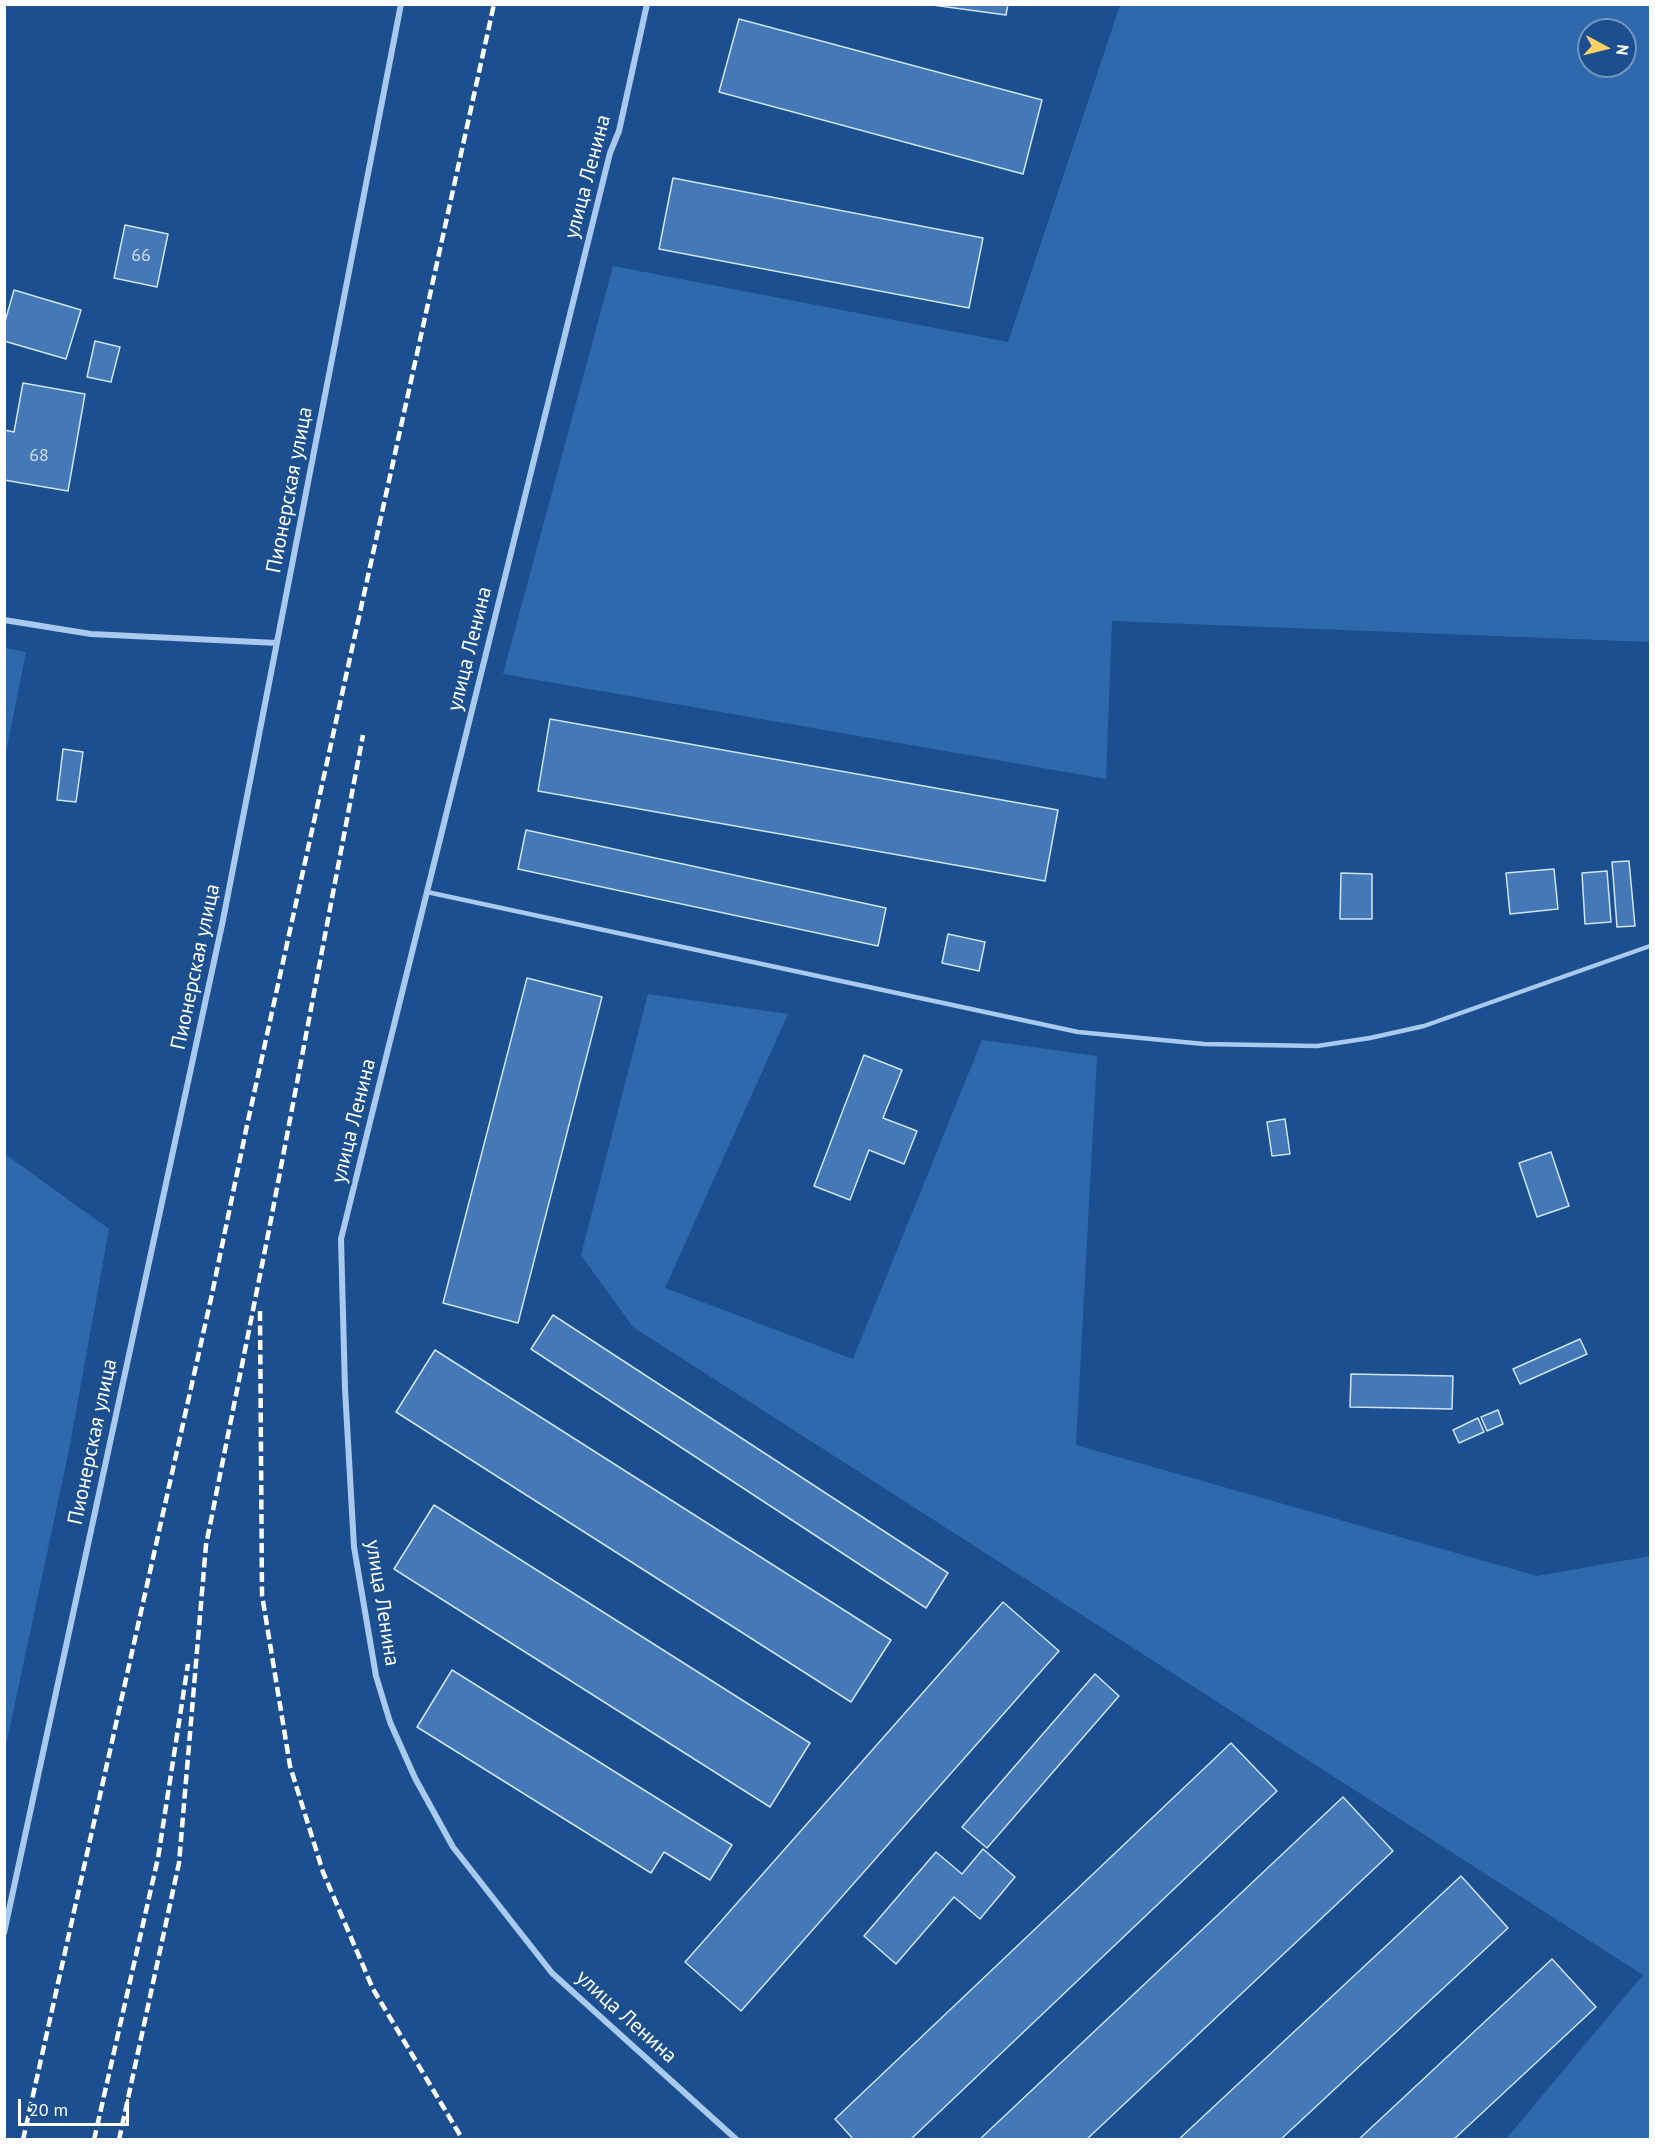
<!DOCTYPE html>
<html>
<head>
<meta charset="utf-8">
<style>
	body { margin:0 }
	#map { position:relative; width:1655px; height:2144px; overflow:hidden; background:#1b4f8f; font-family:"PT Sans",sans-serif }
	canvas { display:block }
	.frame { position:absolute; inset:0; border:6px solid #fff; pointer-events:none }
	.north { position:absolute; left:1577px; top:18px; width:60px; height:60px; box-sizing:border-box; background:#1b4f8f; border:2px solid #7695bc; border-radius:50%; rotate:97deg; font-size:16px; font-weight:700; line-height:24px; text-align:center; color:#fff }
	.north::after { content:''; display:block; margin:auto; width:21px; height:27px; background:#ffd166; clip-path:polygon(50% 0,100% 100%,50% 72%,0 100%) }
	.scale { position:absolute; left:18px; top:2099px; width:111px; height:27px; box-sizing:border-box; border:3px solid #fff; border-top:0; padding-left:8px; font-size:18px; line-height:21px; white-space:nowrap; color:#fff; -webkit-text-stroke:4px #1b4f8f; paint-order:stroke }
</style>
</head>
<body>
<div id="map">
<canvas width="1655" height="2144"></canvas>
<div class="frame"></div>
<div class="north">N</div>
<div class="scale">20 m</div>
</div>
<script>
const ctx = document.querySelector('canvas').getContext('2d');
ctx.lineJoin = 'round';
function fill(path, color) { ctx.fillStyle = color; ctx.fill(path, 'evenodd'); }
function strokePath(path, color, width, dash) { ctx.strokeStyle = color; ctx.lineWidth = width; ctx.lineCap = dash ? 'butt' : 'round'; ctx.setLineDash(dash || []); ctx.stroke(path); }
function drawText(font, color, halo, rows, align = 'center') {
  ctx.font = font + ' "PT Sans",sans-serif'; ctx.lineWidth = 6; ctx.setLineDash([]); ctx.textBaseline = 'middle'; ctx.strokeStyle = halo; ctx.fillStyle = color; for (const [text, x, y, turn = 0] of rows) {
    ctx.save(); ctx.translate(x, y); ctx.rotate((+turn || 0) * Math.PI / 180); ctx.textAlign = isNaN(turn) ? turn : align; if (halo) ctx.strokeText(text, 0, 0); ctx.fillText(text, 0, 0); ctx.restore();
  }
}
const green = new Path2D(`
	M 1120,5 L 1650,5 L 1650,642 L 1112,621 L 1106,779 L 503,674 L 613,266 L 1008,342 ZM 1589,30 L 1625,30 L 1625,66 L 1589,66 Z
	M 5,648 L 26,652 L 5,757 L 4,648 Z
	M 648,994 L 788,1014 L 665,1288 L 853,1359 L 982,1040 L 1097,1056 L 1076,1445 L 1537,1576 L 1650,1556 L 1650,2139 L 1506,2139 L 1643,1975 L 633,1327 L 581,1255 Z
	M 5,1154 L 109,1229 L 69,1450 L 5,1750 Z`);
const building = new Path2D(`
	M 925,4 L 1008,4 L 1006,15 Z
	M 739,19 L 1042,100 L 1023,174 L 719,92 Z
	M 673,178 L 983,238 L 969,308 L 659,249 Z
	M 125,225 L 168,234 L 157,287 L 114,278 Z
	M 14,290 L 81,310 L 66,359 L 4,341 L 4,325 Z
	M 95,341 L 120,347 L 111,382 L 87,377 Z
	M 23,383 L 85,394 L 68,491 L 4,480 L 4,430 L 14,432 Z
	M 550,719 L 1058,810 L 1045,881 L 538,791 Z
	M 63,749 L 83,752 L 76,802 L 57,800 Z
	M 526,830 L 886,908 L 878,946 L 518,869 Z
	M 1629,861 L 1635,926 L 1617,927 L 1612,862 Z
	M 1554,869 L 1558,909 L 1510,914 L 1506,873 Z
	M 1607,871 L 1611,922 L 1585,924 L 1582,873 Z
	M 1341,873 L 1372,874 L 1372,919 L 1340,919 Z
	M 948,934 L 985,942 L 979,971 L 942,963 Z
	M 527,978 L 602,997 L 518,1323 L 443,1303 Z
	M 864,1055 L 902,1070 L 883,1118 L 917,1131 L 904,1164 L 869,1150 L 850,1200 L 814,1186 Z
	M 1285,1119 L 1290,1154 L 1272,1156 L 1267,1122 Z
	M 1551,1152 L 1569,1206 L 1537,1217 L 1519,1163 Z
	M 553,1315 L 948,1573 L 926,1608 L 531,1349 Z
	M 1580,1339 L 1587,1354 L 1520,1384 L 1513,1369 Z
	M 435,1350 L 891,1640 L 851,1702 L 396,1412 Z
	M 1351,1374 L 1453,1376 L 1452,1409 L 1350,1407 Z
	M 1498,1410 L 1503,1424 L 1487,1431 L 1481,1417 Z
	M 1478,1418 L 1484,1432 L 1459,1443 L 1453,1430 Z
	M 434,1505 L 810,1743 L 770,1807 L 394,1569 Z
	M 1003,1602 L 1059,1651 L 741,2011 L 685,1962 Z
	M 452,1670 L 732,1845 L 710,1880 L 664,1852 L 651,1873 L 417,1727 Z
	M 1095,1674 L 1119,1696 L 987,1848 L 962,1827 Z
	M 1231,1743 L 1277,1791 L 910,2140 L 854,2140 L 835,2119 Z
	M 1343,1797 L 1393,1851 L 1086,2140 L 979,2140 Z
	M 983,1849 L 1015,1877 L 980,1919 L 954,1897 L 896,1964 L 864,1936 L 936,1852 L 962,1874 Z
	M 1461,1876 L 1508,1928 L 1280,2140 L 1178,2140 Z
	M 1552,1959 L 1596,2007 L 1453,2140 L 1358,2140 Z`);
const lane = new Path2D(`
	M 427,892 L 1078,1032 L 1204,1044 L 1317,1046 L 1370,1038 L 1424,1026 L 1650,946`);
const street = new Path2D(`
	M 647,4 L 619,131 L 610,153 L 341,1239 L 345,1389 L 354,1547 L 376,1676 L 390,1722 L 415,1778 L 453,1847 L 552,1973 L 737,2140
	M 4,620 L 91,634 L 277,643
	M 4,1933 L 223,920 L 401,4`);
const rail = new Path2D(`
	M 260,1311 L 262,1595 L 290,1766 L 323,1872 L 373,1989 L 463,2140
	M 23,2140 L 212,1294 L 246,1130 L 494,4
	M 94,2140 L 158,1858 L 188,1664
	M 119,2140 L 179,1863 L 206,1545 L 269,1230 L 363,735`);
const numberNames = [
	["66",141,256],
	["68",39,456]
];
const streetNames = [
	["улица Ленина",588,177,-75],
	["Пионерская улица",290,490,-79],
	["улица Ленина",470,649,-76],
	["Пионерская улица",196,967,-78],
	["улица Ленина",354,1121,-76],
	["Пионерская улица",93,1442,-78],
	["улица Ленина",382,1603,81],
	["улица Ленина",626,2017,42]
];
fill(green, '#2e69ad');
fill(building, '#4478b7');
strokePath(building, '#cfe3fa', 1.5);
strokePath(lane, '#a9c9ee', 4.5);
strokePath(street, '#a9c9ee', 6);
strokePath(rail, '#fff', 4.5, [10, 4.5]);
drawText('18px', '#d0dded', null, numberNames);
drawText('21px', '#fff', '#1b4f8f', streetNames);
</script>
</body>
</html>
